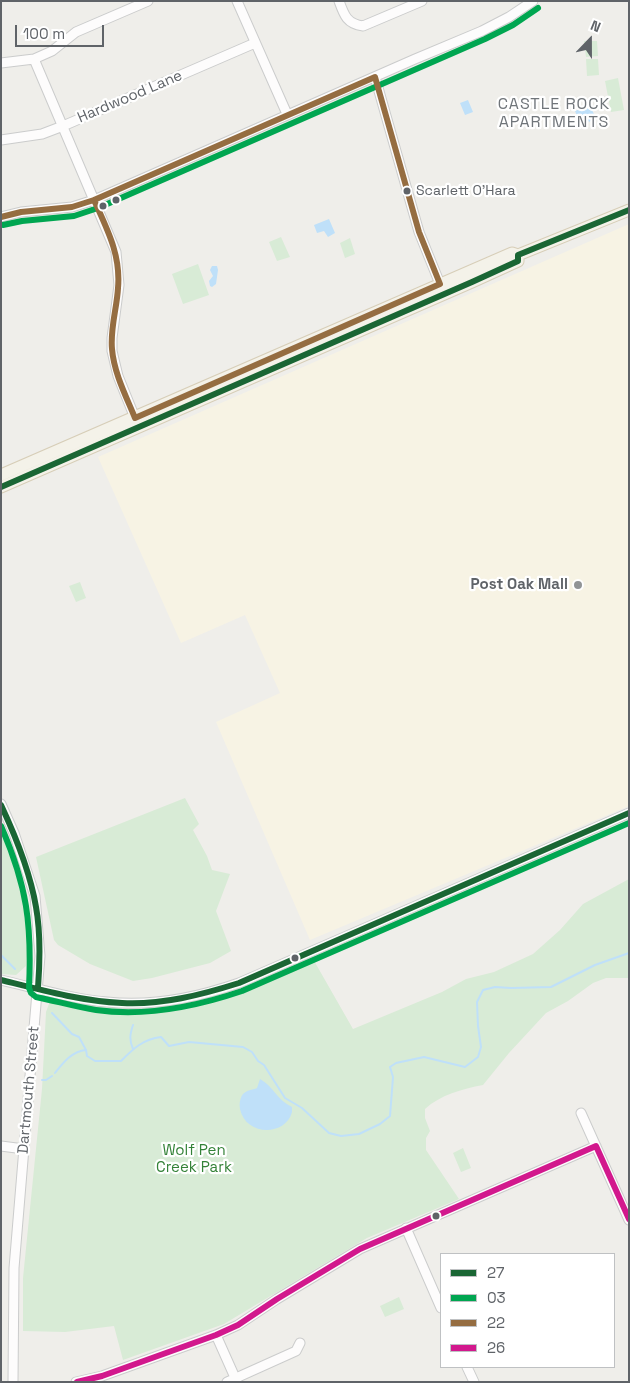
<!DOCTYPE html>
<html>
<head>
<meta charset="utf-8">
<style>
	body { margin:0 }
	#map { position:relative; width:630px; height:1383px; overflow:hidden; background:#efeeea; font-family:"Space Grotesk",sans-serif }
	canvas { display:block }
	.frame { position:absolute; inset:0; border:2px solid #5f6368; pointer-events:none }
	.legend { position:absolute; left:440px; top:1253px; width:175px; height:115px; box-sizing:border-box; background:#fff; border:1px solid #bfc1c3; margin:0; padding:6px 9px; list-style:none; font-size:15px; color:#5f6368 }
	.legend li { display:flex; align-items:center; gap:10px; height:25px }
	.legend b { width:25px; border:1px solid #bfc1c3 }
	.north { position:absolute; left:565px; top:15px; width:50px; height:50px; -webkit-text-stroke:4px #fff; paint-order:stroke; rotate:22deg; font-size:14px; font-weight:700; line-height:20px; text-align:center; color:#5f6368 }
	.north::after { content:''; display:block; margin:auto; width:18px; height:22px; background:#5f6368; clip-path:polygon(50% 0,100% 100%,50% 72%,0 100%) }
	.scale { position:absolute; left:15px; top:25px; width:89px; height:22px; box-sizing:border-box; border:2px solid #5f6368; border-top:0; padding-left:6px; font-size:15px; line-height:18px; white-space:nowrap; color:#5f6368; -webkit-text-stroke:4px #fff; paint-order:stroke }
</style>
</head>
<body>
<div id="map">
<canvas width="630" height="1383"></canvas>
<div class="frame"></div>
<ul class="legend">
<li><b style="height:6px;background:#1a6634"></b>27</li>
<li><b style="height:6px;background:#00a651"></b>03</li>
<li><b style="height:6px;background:#956d41"></b>22</li>
<li><b style="height:6px;background:#d2188d"></b>26</li>
</ul>
<div class="north">N</div>
<div class="scale">100 m</div>
</div>
<script>
const ctx = document.querySelector('canvas').getContext('2d');
ctx.lineJoin = 'round';
function fill(path, color) { ctx.fillStyle = color; ctx.fill(path, 'evenodd'); }
function strokePath(path, color, width, dash) { ctx.strokeStyle = color; ctx.lineWidth = width; ctx.lineCap = dash ? 'butt' : 'round'; ctx.setLineDash(dash || []); ctx.stroke(path); }
function drawText(font, color, halo, rows, align = 'center') {
  ctx.font = font + ' "Space Grotesk",sans-serif'; ctx.lineWidth = 4.5; ctx.setLineDash([]); ctx.textBaseline = 'middle'; ctx.strokeStyle = halo; ctx.fillStyle = color; for (const [text, x, y, turn = 0] of rows) {
    ctx.save(); ctx.translate(x, y); ctx.rotate((+turn || 0) * Math.PI / 180); ctx.textAlign = isNaN(turn) ? turn : align; if (halo) ctx.strokeText(text, 0, 0); ctx.fillText(text, 0, 0); ctx.restore();
  }
}
const commercial = new Path2D(`
	M 629,224 L 629,806 L 310,940 L 216,722 L 280,693 L 245,615 L 181,643 L 98,457 Z`);
const green = new Path2D(`
	M 584,41 L 597,41 L 598,56 L 586,57 Z
	M 586,59 L 598,59 L 599,75 L 587,76 Z
	M 618,78 L 624,110 L 611,112 L 605,81 Z
	M 281,237 L 290,257 L 277,261 L 269,242 Z
	M 350,238 L 355,254 L 345,258 L 340,243 Z
	M 198,264 L 209,295 L 183,304 L 172,274 Z
	M 80,582 L 86,598 L 76,602 L 69,586 Z
	M 185,798 L 199,824 L 193,830 L 207,856 L 212,870 L 230,874 L 216,911 L 231,951 L 210,963 L 152,978 L 133,981 L 90,964 L 58,945 L 54,940 L 36,857 Z
	M 1,832 L 21,887 L 27,937 L 28,954 L 26,966 L 16,975 L 1,974 Z
	M 629,879 L 629,978 L 606,978 L 593,983 L 568,1001 L 546,1013 L 509,1053 L 483,1085 C 462,1089 440,1095 425,1109 L 425,1118 L 430,1131 L 426,1138 L 426,1150 L 459,1199 L 367,1238 L 224,1324 L 123,1360 L 114,1326 L 65,1332 L 23,1331 L 23,1278 L 42,1089 L 46,1012 L 50,1001 L 57,999 L 118,1008 L 156,1007 L 243,990 L 248,986 L 313,959 L 353,1029 L 442,992 L 466,979 L 494,972 L 533,954 L 560,930 L 583,904 Z
	M 463,1148 L 471,1168 L 461,1172 L 453,1153 Z
	M 399,1297 L 404,1309 L 385,1317 L 380,1306 Z`);
const water = new Path2D(`
	M 468,100 L 473,112 L 465,115 L 460,103 Z
	M 589,104 L 596,118 L 589,122 L 585,115 L 578,118 L 575,111 Z
	M 329,219 L 335,233 L 328,237 L 324,231 L 317,233 L 314,225 Z
	M 212,266 L 217,266 L 218,270 L 216,284 L 212,287 L 210,286 L 209,281 L 213,276 L 210,270 Z
	M 260,1079 C 273,1086 277,1100 292,1107 L 292,1112 C 286,1136 246,1137 240,1109 C 239,1104 240,1098 243,1094 C 247,1090 252,1090 257,1088 Z`);
const stream = new Path2D(`
	M 1,955 L 15,969
	M 52,1013 L 72,1034 L 79,1037 L 86,1050 L 87,1056 L 95,1061 L 121,1061 C 133,1049 143,1039 161,1037 L 169,1046 L 189,1042 L 243,1047 L 252,1052 L 258,1061 L 264,1065 L 285,1098 L 302,1108 L 329,1133 L 341,1136 L 359,1134 L 380,1124 L 390,1116 L 393,1077 L 390,1067 L 396,1063 L 424,1057 L 465,1067 L 478,1057 L 481,1047 L 478,1026 L 477,1002 L 483,990 L 495,987 L 511,988 L 551,987 L 595,965 L 629,953
	M 133,1025 C 130,1034 129,1040 133,1049
	M 55,1073 C 63,1063 72,1051 86,1050
	M 42,1080 L 46,1080 L 52,1076`);
const minor = new Path2D(`
	M 237,1 L 287,114
	M 339,1 C 344,15 347,24 363,26 L 422,1
	M 34,59 L 116,252 L 119,285 L 112,338 L 112,351 L 118,376 L 135,418
	M 1,63 L 34,59 L 52,51 L 76,32 L 148,1
	M 375,77 L 419,232 L 440,284
	M 1,140 L 42,134 L 63,126 L 255,43
	M 1,217 L 21,212 L 72,207 L 94,200 L 415,59 L 482,31 L 509,17 L 533,1
	M 1,804 L 14,833 L 35,896 L 40,956 L 14,1268 L 13,1382
	M 1,980 C 36,988 71,999 107,1002 C 152,1007 196,998 239,983 L 629,813
	M 581,1113 L 629,1220
	M 1,1146 L 24,1149
	M 406,1228 L 441,1308
	M 216,1335 L 237,1382
	M 467,1367 L 474,1382
	M 76,1382 L 102,1376 L 216,1335 L 238,1325 L 277,1299 L 360,1249 L 596,1146
	M 227,1382 L 296,1351 L 300,1343`);
const major = new Path2D(`
	M 1,475 L 512,253 L 518,255 L 629,210
	M 1,487 L 472,282 L 518,261 L 518,255`);
const bus1 = new Path2D(`
	M 1,487 L 472,282 L 518,261 L 518,255 L 629,210
	M 1,805 C 16,837 30,871 36,907 C 41,934 40,961 38,988
	M 1,980 C 41,990 81,1001 122,1003 C 162,1005 201,995 239,983 L 629,813`);
const bus2 = new Path2D(`
	M 3,225 L 22,221 L 74,216 L 98,208 L 485,39 L 513,25 L 538,8
	M 1,826 C 27,886 32,924 29,988 L 31,993 L 36,997 C 56,1001 76,1007 96,1010 C 146,1017 195,1007 242,991 L 629,823`);
const bus3 = new Path2D(`
	M 375,77 L 419,232 L 440,284 L 135,418 C 126,396 114,373 112,349 C 110,328 117,308 118,288 C 121,255 107,229 94,200 Z
	M 1,217 L 21,212 L 72,207 L 94,200`);
const bus4 = new Path2D(`
	M 77,1382 L 102,1376 L 216,1335 L 238,1325 L 277,1299 L 360,1249 L 596,1146 L 629,1219`);
const markers = [
	[407,191,4.5,"#5f6368"],
	[116,200,4.5,"#5f6368"],
	[103,206,4.5,"#5f6368"],
	[578,585,5,"#919496"],
	[295,958,4.5,"#5f6368"],
	[436,1216,4.5,"#5f6368"]
];
const busNames = [
	["Scarlett O'Hara",416,191]
];
const streetNames = [
	["Hardwood Lane",130,97,-23],
	["Dartmouth Street",29,1090,-85]
];
const poiNames = [
	["Post Oak Mall",568,585]
];
const parkNames = [
	["Wolf Pen",194,1151],
	["Creek Park",194,1168]
];
const neighbourhoodNames = [
	["CASTLE ROCK",554,105],
	["APARTMENTS",554,123]
];
fill(commercial, '#f7f3e4');
fill(green, '#d8ebd6');
fill(water, '#bfe0f9');
strokePath(stream, '#bfe0f9', 2);
strokePath(minor, '#cbcccc', 11);
strokePath(major, '#d7ceb8', 13);
strokePath(minor, '#fdfcfc', 9);
strokePath(major, '#f4f2e9', 11);
strokePath(bus1, '#1a6634', 6);
strokePath(bus2, '#00a651', 6);
strokePath(bus3, '#956d41', 6);
strokePath(bus4, '#d2188d', 6);
for (const [x, y, r, color] of markers) { const dot = new Path2D(); dot.arc(x, y, r, 0, 2 * Math.PI); ctx.fillStyle = color; ctx.fill(dot); strokePath(dot, '#fff', 2); }
drawText('14px', '#5f6368', '#fff', busNames, 'left');
drawText('15px', '#5f6368', '#fff', streetNames);
drawText('bold 15px', '#5f6368', '#fff', poiNames, 'right');
drawText('15px', '#348238', '#fff', parkNames);
ctx.letterSpacing = '1px';
drawText('16px', '#70757a', '#fff', neighbourhoodNames);
ctx.letterSpacing = '0px';
</script>
</body>
</html>
